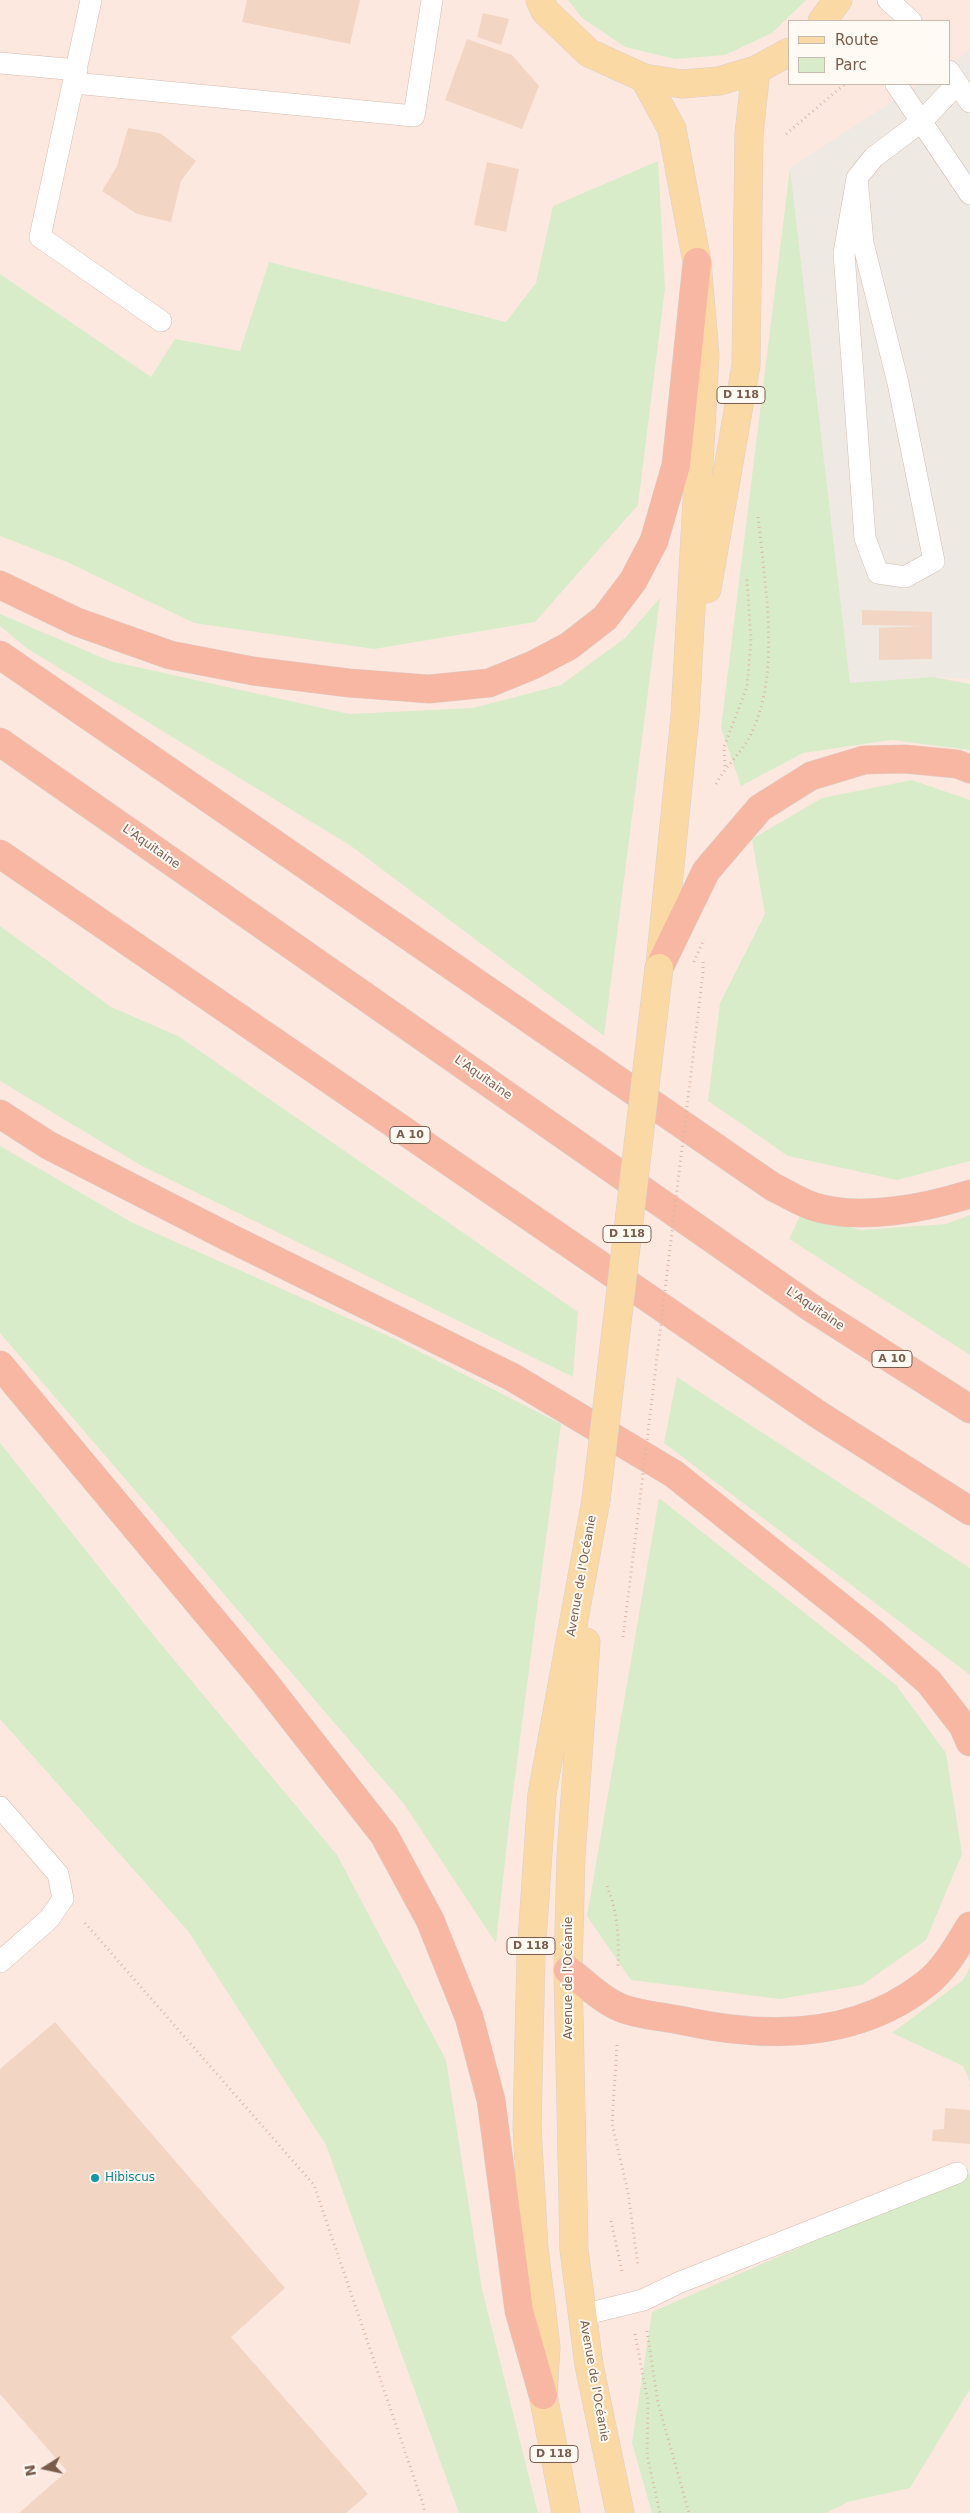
<!DOCTYPE html>
<html>
<head>
<meta charset="utf-8">
<style>
	body { margin:0 }
	#map { position:relative; width:970px; height:2513px; overflow:hidden; background:#fdf6ec; font-family:"DejaVu Sans",sans-serif }
	canvas { display:block }
	.legend { position:absolute; left:788px; top:20px; width:162px; height:65px; box-sizing:border-box; background:#fffaf3; border:1px solid #cabbb1; margin:0; padding:6px 9px; list-style:none; font-size:15px; color:#7a5c4d }
	.legend li { display:flex; align-items:center; gap:10px; height:25px }
	.legend b { width:25px; border:1px solid #cabbb1 }
	.north { position:absolute; left:20px; top:2443px; width:50px; height:50px; -webkit-text-stroke:4px #fffaf3; paint-order:stroke; rotate:260deg; font-size:14px; font-weight:700; line-height:20px; text-align:center; color:#7a5c4d }
	.north::after { content:''; display:block; margin:auto; width:18px; height:22px; background:#7a5c4d; clip-path:polygon(50% 0,100% 100%,50% 72%,0 100%) }
</style>
</head>
<body>
<div id="map">
<canvas width="970" height="2513"></canvas>
<ul class="legend">
<li><b style="height:6px;background:#fbd9a5"></b>Route</li>
<li><b style="height:14px;background:#d8ecc9"></b>Parc</li>
</ul>
<div class="north">N</div>
</div>
<script>
const ctx = document.querySelector('canvas').getContext('2d');
ctx.lineJoin = 'round';
function fill(path, color) { ctx.fillStyle = color; ctx.fill(path, 'evenodd'); }
function strokePath(path, color, width, dash) { ctx.strokeStyle = color; ctx.lineWidth = width; ctx.lineCap = dash ? 'butt' : 'round'; ctx.setLineDash(dash || []); ctx.stroke(path); }
function drawText(font, color, halo, rows, align = 'center') {
  ctx.font = font + ' "DejaVu Sans",sans-serif'; ctx.lineWidth = 4; ctx.setLineDash([]); ctx.textBaseline = 'middle'; ctx.strokeStyle = halo; ctx.fillStyle = color; for (const [text, x, y, turn = 0] of rows) {
    ctx.save(); ctx.translate(x, y); ctx.rotate((+turn || 0) * Math.PI / 180); ctx.textAlign = isNaN(turn) ? turn : align; if (halo) ctx.strokeText(text, 0, 0); ctx.fillText(text, 0, 0); ctx.restore();
  }
}
const commercial = new Path2D(`
	M 0,0 L 970,0 L 970,2513 L 0,2513 ZM 789,21 L 949,21 L 949,84 L 789,84 Z`);
const industrial = new Path2D(`
	M 970,50 L 970,679 L 933,677 L 850,684 L 790,168 L 919,84 L 949,84 L 949,64 Z`);
const green = new Path2D(`
	M 568,0 L 806,0 L 772,33 L 725,55 L 675,59 L 625,47 L 582,18 Z
	M 658,161 L 665,288 L 638,505 L 535,622 L 374,649 L 194,623 L 67,562 L 0,536 L 0,274 L 151,377 L 175,339 L 240,351 L 269,262 L 506,322 L 536,283 L 553,206 Z
	M 790,168 L 850,683 L 933,677 L 970,684 L 970,750 L 891,740 L 803,753 L 741,786 L 721,728 Z
	M 660,598 L 604,1036 L 351,846 L 28,649 L 0,626 L 0,614 L 110,661 L 349,714 L 473,708 L 561,685 L 625,638 Z
	M 912,780 L 970,800 L 970,1161 L 897,1180 L 788,1156 L 708,1101 L 720,1003 L 765,914 L 752,839 L 822,798 Z
	M 0,926 L 111,1007 L 178,1036 L 578,1312 L 573,1377 L 140,1165 L 0,1081 Z
	M 0,1146 L 133,1223 L 395,1339 L 561,1424 L 510,1816 L 496,1943 L 404,1804 L 0,1333 Z
	M 970,1215 L 970,1355 L 789,1239 L 800,1216 L 861,1230 L 946,1224 Z
	M 677,1377 L 970,1568 L 970,1675 L 664,1443 Z
	M 0,1443 L 154,1636 L 337,1855 L 446,2060 L 482,2289 L 538,2513 L 459,2513 L 326,2145 L 188,1931 L 0,1719 Z
	M 659,1498 L 896,1685 L 946,1753 L 962,1854 L 926,1940 L 862,1985 L 780,1999 L 631,1980 L 587,1916 Z
	M 970,1967 L 970,2082 L 963,2066 L 892,2033 L 963,1980 Z
	M 970,2173 L 970,2389 L 910,2488 L 848,2502 L 826,2513 L 652,2513 L 632,2443 L 652,2312 Z`);
const building = new Path2D(`
	M 247,0 L 360,0 L 350,44 L 242,22 Z
	M 483,13 L 509,19 L 501,45 L 477,37 Z
	M 467,39 L 512,55 L 539,86 L 522,129 L 445,100 Z
	M 128,128 L 160,133 L 196,161 L 181,181 L 171,222 L 137,214 L 102,191 L 117,166 Z
	M 487,162 L 519,169 L 506,232 L 474,225 Z
	M 862,610 L 932,612 L 932,659 L 879,660 L 879,628 L 922,626 L 862,625 Z
	M 55,2022 L 285,2288 L 231,2337 L 368,2494 L 346,2513 L 19,2513 L 67,2471 L 0,2394 L 0,2069 Z
	M 945,2108 L 970,2110 L 970,2144 L 932,2141 L 933,2130 L 944,2129 Z`);
const path = new Path2D(`
	M 786,134 L 845,84
	M 725,766 L 724,747 L 747,687 L 751,641 L 747,579
	M 716,784 C 726,765 742,753 751,734 C 782,671 764,582 758,515
	M 703,973 L 703,961
	M 623,1637 L 634,1549
	M 607,1886 C 618,1913 619,1937 618,1966
	M 85,1923 L 314,2185 L 424,2507 L 424,2513
	M 617,2045 L 612,2124 L 628,2192 L 638,2266
	M 611,2221 L 622,2271
	M 647,2331 L 658,2403 L 689,2513
	M 635,2334 L 648,2402 L 647,2455 L 660,2513`);
const lane = new Path2D(`
	M 91,0 L 40,237 L 161,321
	M 888,0 L 911,21
	M 0,63 L 77,70
	M 949,71 L 970,102
	M 74,83 L 414,116 L 432,0
	M 896,84 L 970,194
	M 857,178 L 863,243 L 898,383 L 934,561 L 905,577 L 878,573 L 865,538 L 844,253 L 857,178 L 874,157 L 922,121 L 957,84
	M 0,1807 L 58,1874 L 63,1899 L 49,1919 L 0,1962
	M 582,2315 L 643,2300 L 678,2283 L 957,2173`);
const primary = new Path2D(`
	M 540,0 L 545,11 L 589,53 L 644,78 L 682,84 L 719,81 L 756,70 L 789,52
	M 822,21 L 838,0
	M 644,78 L 672,129 L 697,262 L 705,355 L 685,716 L 660,965
	M 707,589 L 746,365 L 749,134 L 756,70
	M 586,1642 L 571,1856 L 568,1970 L 574,2250 L 589,2365 L 620,2513
	M 566,2513 L 543,2395 L 546,2347 L 534,2248 L 527,2127 L 531,1955 L 542,1794 L 596,1500`);
const highway = new Path2D(`
	M 0,585 L 77,622 L 170,655 L 253,671 L 349,683 L 429,689 L 489,683 L 533,665 L 569,646 L 605,618 L 633,581 L 654,541 L 676,465 L 697,262
	M 0,655 L 773,1187 C 786,1193 801,1203 815,1207 C 861,1221 925,1208 970,1194
	M 0,742 L 813,1309 L 970,1409
	M 0,854 L 819,1415 L 970,1511
	M 659,968 L 706,871 L 760,808 L 811,776 L 864,760 L 905,759 L 957,764 L 970,769
	M 0,1114 L 48,1145 L 228,1237 L 512,1377 L 674,1474 L 873,1633 L 929,1682 L 963,1726 L 970,1742
	M 0,1365 L 262,1679 L 384,1835 L 430,1920 L 469,2017 L 491,2100 L 519,2311 L 543,2395
	M 568,1970 C 583,1981 599,1998 617,2006 C 631,2014 666,2017 684,2021 C 767,2039 857,2039 927,1983 C 945,1969 958,1945 970,1926`);
const pathBridge = new Path2D(`
	M 694,962 L 704,939
	M 634,1549 L 703,973`);
const primaryBridge = new Path2D(`
	M 596,1500 L 659,968`);
const markers = [
	[95,2178,5,"#0f9aa8"]
];
const shields = [
	[741,395,48],
	[410,1135,40],
	[627,1234,48],
	[892,1359,40],
	[531,1946,48],
	[554,2454,48]
];
const shieldNames = [
	["D 118",741,395],
	["A 10",410,1135],
	["D 118",627,1234],
	["A 10",892,1359],
	["D 118",531,1946],
	["D 118",554,2454]
];
const streetNames = [
	["L'Aquitaine",151,847,35],
	["L'Aquitaine",483,1078,35],
	["L'Aquitaine",815,1309,34],
	["Avenue de l'Océanie",582,1576,-80],
	["Avenue de l'Océanie",569,1978,-90],
	["Avenue de l'Océanie",594,2381,80]
];
const cultureNames = [
	["Hibiscus",105,2178]
];
fill(commercial, '#fde8e0');
fill(industrial, '#efe9e4');
fill(green, '#d8ecc9');
fill(building, '#f3d5c3');
strokePath(lane, '#d1beb0', 22);
strokePath(primary, '#dad1cd', 29);
strokePath(highway, '#dad1cd', 29);
strokePath(path, '#d9b8a5', 3, [1, 4]);
strokePath(lane, '#fff', 21);
strokePath(primary, '#fbd9a5', 28);
strokePath(highway, '#f7b7a3', 28);
strokePath(primaryBridge, '#dad1cd', 29, []);
strokePath(pathBridge, '#d9b8a5', 3, [1, 4]);
strokePath(primaryBridge, '#fbd9a5', 28);
for (const [x, y, r, color] of markers) { const dot = new Path2D(); dot.arc(x, y, r, 0, 2 * Math.PI); ctx.fillStyle = color; ctx.fill(dot); strokePath(dot, '#fffaf3', 2); }
for (const [x, y, w] of shields) { const box = new Path2D(); box.roundRect(x - w / 2, y - 8.5, w, 17, 4); ctx.fillStyle = '#fffaf3'; ctx.fill(box); strokePath(box, '#7a5c4d', 1); }
drawText('bold 11px', '#7a5c4d', null, shieldNames);
drawText('12px', '#7a5c4d', '#fffaf3', streetNames);
drawText('12px', '#0d838f', '#fffaf3', cultureNames, 'left');
</script>
</body>
</html>
